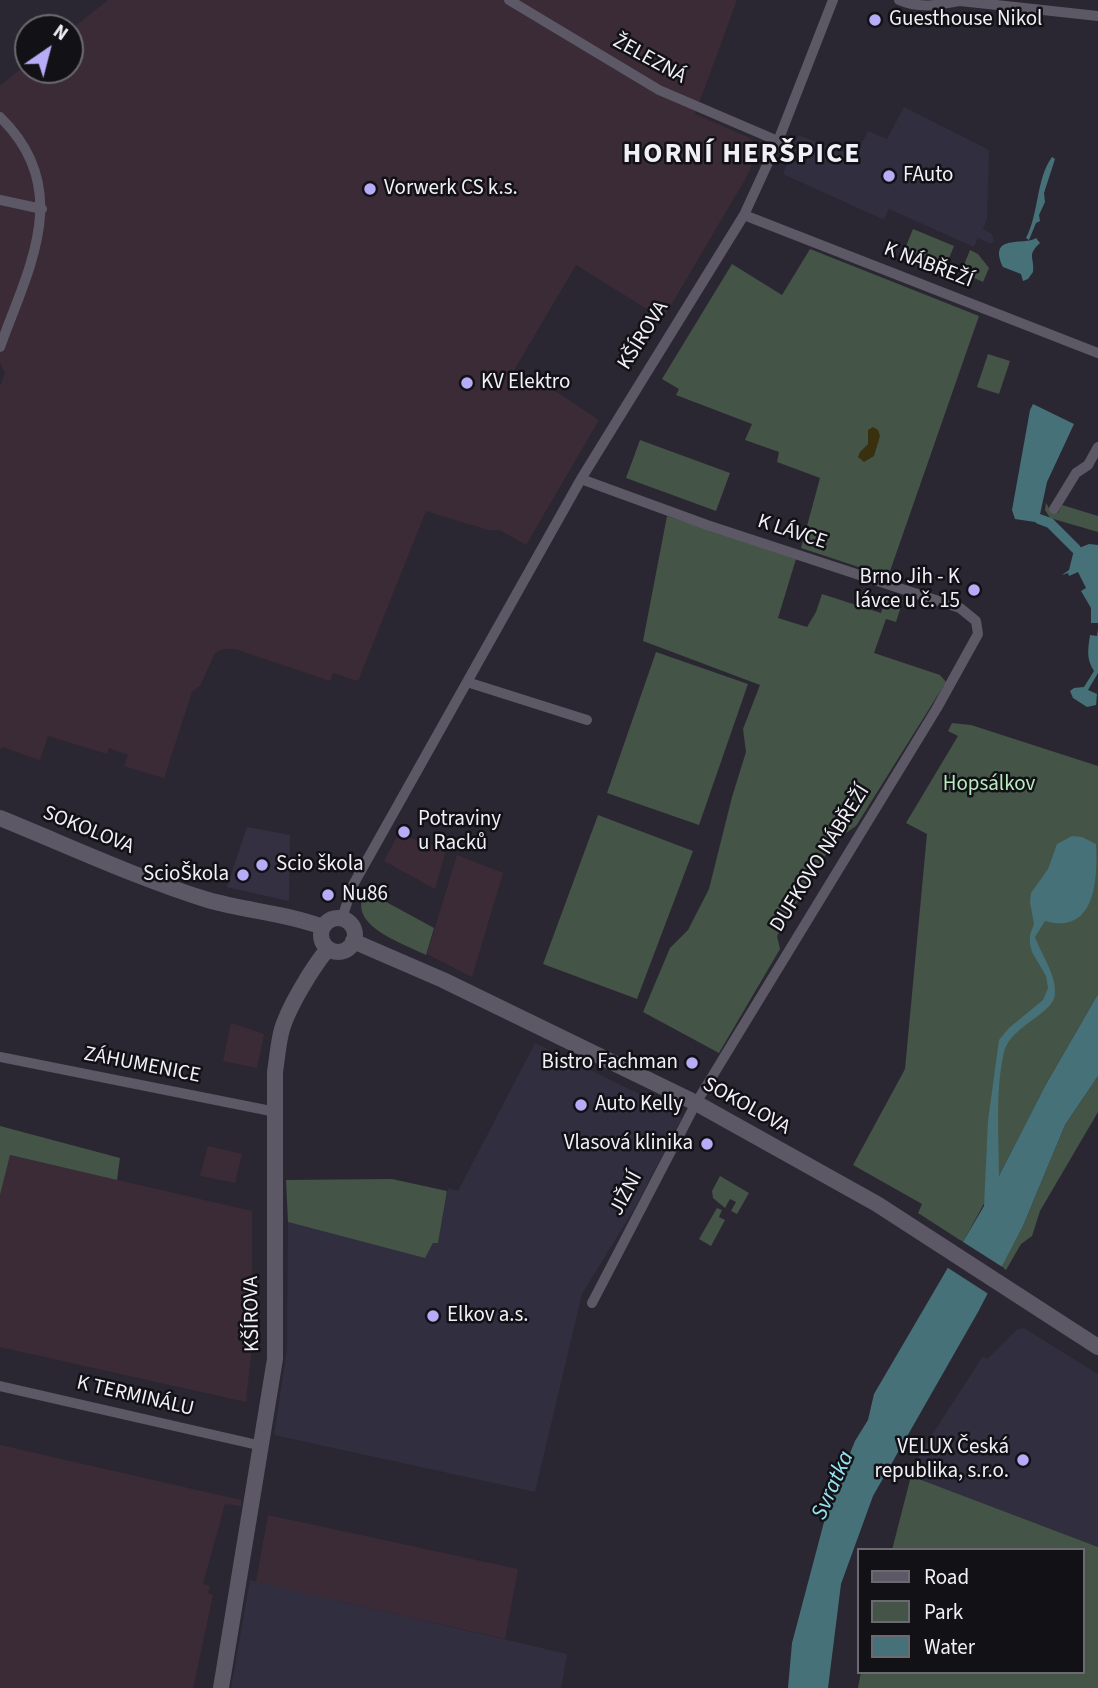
<!DOCTYPE html>
<html>
<head>
<meta charset="utf-8">
<style>
	body { margin:0 }
	#map { position:relative; width:1098px; height:1688px; overflow:hidden; background:#2a2732; font-family:"Source Sans 3",sans-serif }
	canvas { display:block }
	.legend { position:absolute; left:857px; top:1548px; width:228px; height:126px; box-sizing:border-box; background:#121116; border:2px solid #6b6a70; margin:0; padding:9px 12px; list-style:none; font-size:21px; color:#f1eff7 }
	.legend li { display:flex; align-items:center; gap:14px; height:35px }
	.legend b { width:35px; border:2px solid #6b6a70 }
	.north { position:absolute; left:14px; top:14px; width:70px; height:70px; box-sizing:border-box; background:#121116; border:2px solid #6b6a70; border-radius:50%; rotate:35deg; font-size:19px; font-weight:700; line-height:28px; text-align:center; color:#f1eff7 }
	.north::after { content:''; display:block; margin:auto; width:24px; height:32px; background:#b6acf8; clip-path:polygon(50% 0,100% 100%,50% 72%,0 100%) }
</style>
</head>
<body>
<div id="map">
<canvas width="1098" height="1688"></canvas>
<ul class="legend">
<li><b style="height:9px;background:#5c5865"></b>Road</li>
<li><b style="height:19px;background:#445446"></b>Park</li>
<li><b style="height:19px;background:#467179"></b>Water</li>
</ul>
<div class="north">N</div>
</div>
<script>
const ctx = document.querySelector('canvas').getContext('2d');
ctx.lineJoin = 'round';
function fill(path, color) { ctx.fillStyle = color; ctx.fill(path, 'evenodd'); }
function strokePath(path, color, width, dash) { ctx.strokeStyle = color; ctx.lineWidth = width; ctx.lineCap = dash ? 'butt' : 'round'; ctx.setLineDash(dash || []); ctx.stroke(path); }
function drawText(font, color, halo, rows, align = 'center') {
  ctx.font = font + ' "Source Sans 3",sans-serif'; ctx.lineWidth = 5; ctx.setLineDash([]); ctx.textBaseline = 'middle'; ctx.strokeStyle = halo; ctx.fillStyle = color; for (const [text, x, y, turn = 0] of rows) {
    ctx.save(); ctx.translate(x, y); ctx.rotate((+turn || 0) * Math.PI / 180); ctx.textAlign = isNaN(turn) ? turn : align; if (halo) ctx.strokeText(text, 0, 0); ctx.fillText(text, 0, 0); ctx.restore();
  }
}
const commercial = new Path2D(`
	M 904,107 L 989,150 L 987,219 L 983,229 L 992,234 L 994,242 L 991,244 L 978,238 L 974,247 L 889,209 L 884,220 L 783,174 L 798,135 L 855,156 L 868,131 L 887,139 Z
	M 535,1043 L 658,1103 L 682,1118 L 636,1206 L 582,1294 L 535,1492 L 274,1435 L 287,1349 L 288,1222 L 425,1257 L 433,1243 L 438,1243 L 448,1188 L 458,1191 Z
	M 1024,1328 L 1098,1374 L 1098,1547 L 911,1476 L 919,1455 L 983,1356 L 987,1359 L 1018,1329 Z
	M 250,1580 L 567,1654 L 561,1688 L 231,1688 Z`);
const industrial = new Path2D(`
	M 108,0 L 737,0 L 695,114 L 750,138 L 759,149 L 747,176 L 663,319 L 576,265 L 513,372 L 554,390 L 599,420 L 526,545 L 500,530 L 488,530 L 426,511 L 358,681 L 333,673 L 330,681 L 235,649 L 223,649 L 215,653 L 200,686 L 192,692 L 164,778 L 124,766 L 128,755 L 109,748 L 107,754 L 48,736 L 40,760 L 2,747 L 0,750 L 0,386 L 5,373 L 0,363 L 0,86 L 28,63 L 28,70 L 70,70 L 70,30 Z
	M 398,834 L 446,850 L 435,889 L 384,861 Z
	M 457,855 L 503,873 L 472,977 L 427,954 Z
	M 231,1023 L 264,1034 L 257,1068 L 223,1061 Z
	M 208,1146 L 242,1154 L 235,1183 L 200,1176 Z
	M 9,1155 L 252,1211 L 252,1346 L 246,1402 L 0,1347 L 0,1195 Z
	M 0,1445 L 241,1500 L 241,1506 L 225,1504 L 203,1584 L 210,1586 L 208,1593 L 213,1595 L 193,1688 L 0,1688 Z
	M 268,1515 L 518,1569 L 505,1639 L 256,1582 Z`);
const built = new Path2D(`
	M 247,827 L 290,835 L 289,901 L 227,887 Z`);
const green = new Path2D(`
	M 913,229 L 954,246 L 943,273 L 902,256 Z
	M 810,249 L 979,316 L 889,574 L 883,575 L 801,548 L 820,478 L 777,462 L 779,452 L 745,440 L 752,424 L 676,395 L 679,389 L 662,379 L 732,264 L 782,295 Z
	M 970,250 L 978,254 L 989,268 L 983,282 L 961,272 Z
	M 988,354 L 1010,361 L 999,394 L 977,387 Z
	M 640,440 L 730,473 L 716,511 L 626,478 Z
	M 1046,503 L 1049,508 L 1058,513 L 1062,505 L 1098,516 L 1098,532 L 1050,518 L 1045,510 Z
	M 667,516 L 796,559 L 778,618 L 807,627 L 816,612 L 822,594 L 881,613 L 887,594 L 903,600 L 896,622 L 886,619 L 874,653 L 940,675 L 946,682 L 856,826 L 834,841 L 777,936 L 780,949 L 719,1053 L 643,1012 L 670,948 L 688,930 L 709,889 L 732,797 L 746,752 L 743,729 L 760,685 L 643,641 Z
	M 656,652 L 748,684 L 699,825 L 607,793 Z
	M 952,723 L 971,725 L 1098,766 L 1098,994 L 1045,1086 L 998,1178 L 963,1242 L 918,1213 L 922,1204 L 853,1165 L 905,1069 L 927,834 L 906,823 L 958,736 L 948,731 Z
	M 598,815 L 693,851 L 637,999 L 543,964 Z
	M 366,891 L 434,928 L 426,955 C 403,943 344,925 366,891 Z
	M 1098,1076 L 1098,1112 L 1040,1211 L 1032,1236 L 1021,1244 L 1006,1270 L 1001,1267 L 1023,1226 L 1065,1125 Z
	M 0,1126 L 120,1158 L 117,1180 L 10,1155 L 0,1195 Z
	M 720,1176 L 749,1193 L 737,1214 L 731,1211 L 736,1202 L 730,1199 L 725,1208 L 713,1198 L 712,1191 Z
	M 392,1179 L 447,1191 L 438,1243 L 433,1243 L 425,1258 L 288,1222 L 286,1180 Z
	M 717,1208 L 722,1210 L 719,1217 L 725,1220 L 711,1246 L 699,1239 Z
	M 911,1476 L 1098,1547 L 1098,1688 L 858,1688 L 861,1672 L 1082,1672 L 1082,1550 L 892,1550 Z`);
const sand = new Path2D(`
	M 873,427 L 878,430 L 880,436 L 874,456 L 864,462 L 858,457 L 860,452 L 868,444 L 868,430 Z`);
const water = new Path2D(`
	M 1052,157 L 1055,159 L 1044,193 L 1045,202 L 1039,215 L 1040,221 L 1036,223 L 1029,240 L 1026,238 C 1039,214 1036,179 1052,157 Z
	M 1036,238 L 1040,243 C 1026,256 1035,257 1033,272 L 1028,279 L 1023,281 L 1021,274 L 1003,267 C 987,233 1025,246 1036,238 Z
	M 1033,404 L 1074,424 L 1047,482 L 1039,519 L 1035,522 L 1015,519 L 1012,510 L 1030,410 Z
	M 1089,544 L 1098,545 L 1098,623 L 1091,623 L 1091,608 L 1081,591 L 1086,588 L 1078,572 L 1069,576 L 1068,573 L 1062,575 L 1069,570 L 1074,550 Z
	M 1098,629 L 1098,673 L 1088,690 L 1097,694 L 1096,705 L 1087,707 L 1073,698 L 1070,691 L 1074,688 L 1084,687 L 1094,671 C 1086,659 1088,649 1090,635 L 1097,636 Z
	M 1072,836 L 1082,837 L 1096,844 C 1098,881 1095,935 1045,921 L 1035,937 C 1041,954 1056,974 1055,993 C 1055,1014 1011,1025 1004,1052 C 995,1091 999,1136 999,1176 L 1045,1086 L 1098,994 L 1098,1076 L 1065,1125 L 1023,1226 L 978,1312 L 873,1496 L 841,1584 L 828,1688 L 788,1688 L 792,1643 L 828,1507 L 855,1441 L 868,1420 L 874,1394 L 984,1206 L 988,1121 L 999,1040 L 1009,1028 L 1043,1000 L 1048,988 L 1046,976 L 1032,952 L 1030,944 L 1030,935 L 1034,924 L 1030,902 L 1031,893 L 1048,869 L 1057,844 Z`);
const pier = new Path2D(`
	M 960,1240 L 1004,1268 L 990,1295 L 945,1266 Z`);
const canal = new Path2D(`
	M 1039,519 L 1050,523 L 1076,549`);
const street = new Path2D(`
	M 509,0 L 659,90 L 778,141
	M 899,0 C 919,9 939,5 960,1 L 1098,16
	M 0,117 C 74,189 29,267 0,347
	M 0,200 L 42,209
	M 744,215 L 1098,353
	M 581,479 L 707,525 L 960,608 L 976,621 L 978,634 L 937,708 L 696,1103 L 592,1303
	M 1054,509 L 1076,473 L 1088,465 L 1098,447
	M 467,682 L 587,720
	M 342,918 L 353,885 L 581,479 L 744,215 L 778,141 L 833,0
	M 0,1057 L 276,1112
	M 0,1386 L 262,1446`);
const secondary = new Path2D(`
	M 0,818 C 69,846 137,878 208,900 C 246,911 286,913 323,927
	M321 935a17 17 0 1 1 34 0a17 17 0 1 1-34 0Z
	M 353,941 L 443,980 L 696,1103 L 877,1204 L 1098,1347
	M 221,1688 L 275,1359 L 275,1072 C 277,1059 278,1046 281,1033 C 286,1011 313,966 328,949`);
const markers = [
	[875,20,7,"#b6acf8"],
	[889,176,7,"#b6acf8"],
	[370,189,7,"#b6acf8"],
	[467,383,7,"#b6acf8"],
	[974,590,7,"#b6acf8"],
	[404,832,7,"#b6acf8"],
	[262,865,7,"#b6acf8"],
	[243,875,7,"#b6acf8"],
	[328,895,7,"#b6acf8"],
	[692,1063,7,"#b6acf8"],
	[581,1105,7,"#b6acf8"],
	[707,1144,7,"#b6acf8"],
	[433,1316,7,"#b6acf8"],
	[1023,1460,7,"#b6acf8"]
];
const poiNames = [
	["Guesthouse Nikol",889,20],
	["FAuto",903,176],
	["Vorwerk CS k.s.",384,189],
	["KV Elektro",481,383],
	["Brno Jih - K",960,578,"right"],
	["lávce u č. 15",960,602,"right"],
	["Potraviny",418,820],
	["u Racků",418,844],
	["Scio škola",276,865],
	["ScioŠkola",229,875,"right"],
	["Nu86",342,895],
	["Bistro Fachman",678,1063,"right"],
	["Auto Kelly",595,1105],
	["Vlasová klinika",693,1144,"right"],
	["Elkov a.s.",447,1316],
	["VELUX Česká",1009,1448,"right"],
	["republika, s.r.o.",1009,1472,"right"]
];
const streetNames = [
	["ŽELEZNÁ",649,60,29],
	["K NÁBŘEŽÍ",928,266,21],
	["KŠÍROVA",644,336,-58],
	["K LÁVCE",792,533,18],
	["SOKOLOVA",88,831,22],
	["DUFKOVO NÁBŘEŽÍ",821,859,-58],
	["ZÁHUMENICE",142,1066,11],
	["SOKOLOVA",746,1107,29],
	["JIŽNÍ",627,1194,-62],
	["KŠÍROVA",253,1314,-91],
	["K TERMINÁLU",135,1397,13]
];
const parkNames = [
	["Hopsálkov",989,785]
];
const waterNames = [
	["Svratka",834,1486,-66]
];
const districtNames = [
	["HORNÍ HERŠPICE",742,156]
];
fill(commercial, '#302e3f');
fill(industrial, '#3b2b36');
fill(built, '#353041');
fill(green, '#445446');
fill(sand, '#393010');
fill(water, '#467179');
fill(pier, '#2a2732');
strokePath(canal, '#467179', 10);
strokePath(street, '#5c5865', 10);
strokePath(secondary, '#5c5865', 16);
for (const [x, y, r, color] of markers) { const dot = new Path2D(); dot.arc(x, y, r, 0, 2 * Math.PI); ctx.fillStyle = color; ctx.fill(dot); strokePath(dot, '#121116', 2.5); }
drawText('21px', '#f1eff7', '#121116', poiNames, 'left');
drawText('21px', '#f1eff7', '#121116', streetNames);
drawText('21px', '#b8eabe', '#121116', parkNames);
drawText('italic 23px', '#96e4f2', '#121116', waterNames);
ctx.letterSpacing = '2px';
drawText('bold 28px', '#f1eff7', '#121116', districtNames);
ctx.letterSpacing = '0px';
</script>
</body>
</html>
